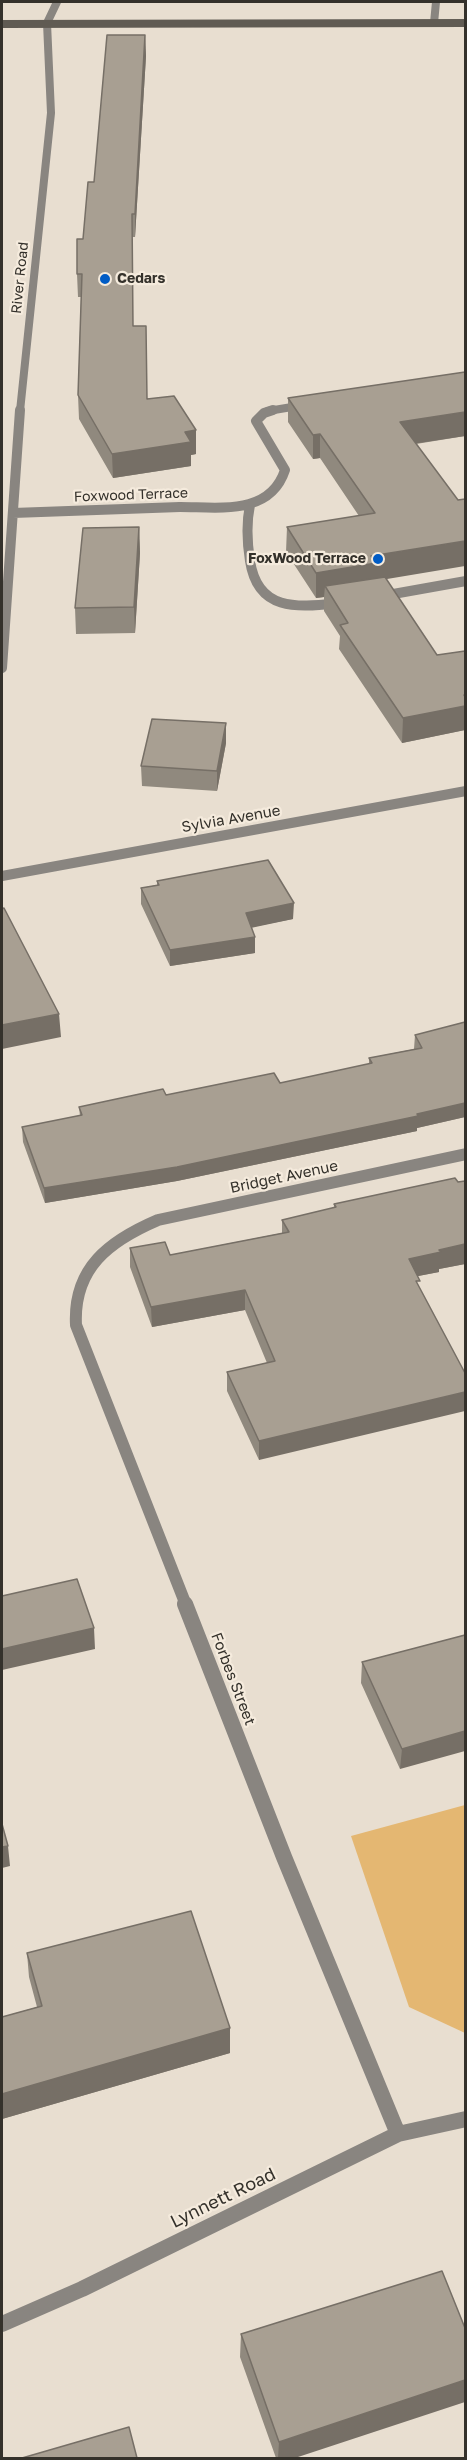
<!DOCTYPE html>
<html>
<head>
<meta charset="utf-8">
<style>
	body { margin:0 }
	#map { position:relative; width:467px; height:2460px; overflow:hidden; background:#e8ded0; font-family:"Golos Text",sans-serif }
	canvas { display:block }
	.frame { position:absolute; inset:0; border:3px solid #34312b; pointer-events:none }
</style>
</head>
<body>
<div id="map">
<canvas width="467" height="2460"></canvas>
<div class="frame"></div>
</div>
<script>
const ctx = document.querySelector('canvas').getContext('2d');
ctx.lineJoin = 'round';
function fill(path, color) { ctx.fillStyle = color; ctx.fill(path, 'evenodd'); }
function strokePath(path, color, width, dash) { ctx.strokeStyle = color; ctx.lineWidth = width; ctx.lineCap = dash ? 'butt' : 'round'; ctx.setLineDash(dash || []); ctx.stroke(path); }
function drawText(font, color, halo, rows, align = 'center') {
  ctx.font = font + ' "Golos Text",sans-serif'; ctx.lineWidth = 4.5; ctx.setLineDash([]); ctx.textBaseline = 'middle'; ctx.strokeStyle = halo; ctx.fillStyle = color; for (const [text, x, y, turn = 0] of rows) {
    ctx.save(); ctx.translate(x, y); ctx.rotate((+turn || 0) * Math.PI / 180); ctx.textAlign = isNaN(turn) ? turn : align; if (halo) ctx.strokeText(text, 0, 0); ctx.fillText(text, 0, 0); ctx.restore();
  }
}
const green = new Path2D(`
	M 465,1805 L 466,1805 L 465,2033 L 409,2007 L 351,1836 Z`);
const laneFar1 = new Path2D(`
	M 268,411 L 304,405`);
const lane = new Path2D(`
	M 250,505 C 246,524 247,542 250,561 C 258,613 299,607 341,603
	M 180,507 C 218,507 270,516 285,470 L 256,421 L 264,413 L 273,410
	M 382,596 L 466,581`);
const streetFar3 = new Path2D(`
	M 434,23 L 436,2
	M 20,411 L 51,113 L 47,23 L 57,2`);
const streetFar2 = new Path2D(`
	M 13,513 L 180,507
	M 2,668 L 20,410
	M 2,876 L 466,791`);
const streetFar1 = new Path2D(`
	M 186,1605 L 76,1325 C 73,1268 109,1241 158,1220 L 466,1154`);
const street = new Path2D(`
	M 185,1604 L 284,1857 L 398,2134
	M 2,2324 L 82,2289 L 398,2134 L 466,2119`);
const secondary = new Path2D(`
	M 2,24 L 466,23`);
const wall = new Path2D(`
	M 145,35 L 146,56 L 135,237 L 132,237 L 133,326 L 147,399 L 196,430 L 196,454 L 191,455 L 191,466 L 113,478 L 79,419 L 78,395 L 81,297 L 78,297 L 77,274 L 94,182 Z
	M 288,398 L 465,436 L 416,444 L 386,579 L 437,655 L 465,651 L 465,730 L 402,743 L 339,649 L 340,636 L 324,611 L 324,597 L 316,598 L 286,552 L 287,527 L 359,516 L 320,458 L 313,459 L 288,422 Z
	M 139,527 L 140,553 L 135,633 L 76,634 L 75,608 Z
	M 226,723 L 226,743 L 217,791 L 142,786 L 141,766 Z
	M 157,881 L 293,919 L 252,927 L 255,953 L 170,966 L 141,904 L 141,888 L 157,885 Z
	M 465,1022 L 465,1117 L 417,1128 L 417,1131 L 177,1181 L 45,1203 L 23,1142 L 22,1127 L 80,1116 L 79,1107 L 166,1095 L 280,1083 L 369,1064 L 369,1058 L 414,1049 L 415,1035 Z
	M 465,1181 L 465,1264 L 439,1269 L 439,1272 L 418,1276 L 259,1460 L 227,1391 L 227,1372 L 267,1363 L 245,1310 L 152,1327 L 130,1267 L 130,1248 L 170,1255 L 282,1233 L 282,1220 L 334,1208 L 334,1204 Z
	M 465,1635 L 400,1769 L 361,1683 L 362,1662 Z
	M 27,1953 L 230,2053 L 2,2119 L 2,2017 L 37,2007 L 29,1977 Z
	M 241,2334 L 295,2458 L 276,2458 L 240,2357 Z`);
const shadedWall = new Path2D(`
	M 145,35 L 146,56 L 135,237 L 135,214 Z
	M 465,412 L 465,436 L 399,446 L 400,422 Z
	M 196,430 L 196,454 L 191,455 L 191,466 L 113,478 L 112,454 L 185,432 Z
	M 320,434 L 320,458 L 313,459 L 313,435 Z
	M 139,527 L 140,553 L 135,633 L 134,607 Z
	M 465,541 L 465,566 L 375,581 L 325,586 L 324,597 L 316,598 L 316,573 L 371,556 Z
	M 465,695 L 465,730 L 402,743 L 403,718 Z
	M 226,723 L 226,743 L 217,791 L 217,771 Z
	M 294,903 L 293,919 L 246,929 L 246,913 Z
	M 255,937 L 255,953 L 170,966 L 170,950 Z
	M 59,1014 L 61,1037 L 2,1049 L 2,1025 Z
	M 465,1103 L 465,1117 L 417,1128 L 417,1131 L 177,1181 L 45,1203 L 44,1188 L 417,1114 Z
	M 465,1244 L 465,1264 L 439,1269 L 439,1272 L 408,1278 L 409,1259 L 439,1250 Z
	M 245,1290 L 245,1310 L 152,1327 L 151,1307 Z
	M 465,1392 L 465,1411 L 259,1460 L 259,1441 Z
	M 94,1628 L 95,1649 L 2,1670 L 2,1649 Z
	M 465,1731 L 465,1751 L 400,1769 L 402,1749 Z
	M 8,1846 L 10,1866 L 2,1868 L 2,1847 Z
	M 230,2028 L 230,2053 L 2,2119 L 2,2094 Z
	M 465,2380 L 465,2402 L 295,2458 L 278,2458 L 279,2442 Z`);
const building = new Path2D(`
	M 107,35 L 145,35 L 135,214 L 132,214 L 133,326 L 146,326 L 147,399 L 174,396 L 196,430 L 185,432 L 191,442 L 112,454 L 78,395 L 82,274 L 77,274 L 77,239 L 83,239 L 88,182 L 94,182 Z
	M 465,372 L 465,412 L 400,422 L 458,500 L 465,499 L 465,541 L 371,556 L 376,563 L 316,573 L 287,527 L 375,513 L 320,434 L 313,435 L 288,398 Z
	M 139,527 L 134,607 L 75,608 L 83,528 Z
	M 385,577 L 437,655 L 465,651 L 465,695 L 464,695 L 465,697 L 465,706 L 403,718 L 340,625 L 348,623 L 325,586 Z
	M 152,719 L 226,723 L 217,771 L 141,766 Z
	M 268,860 L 294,903 L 246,913 L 255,937 L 170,950 L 141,888 L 159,885 L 157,881 Z
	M 4,908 L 59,1014 L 2,1025 L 2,909 Z
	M 465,1022 L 465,1103 L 417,1114 L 418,1116 L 177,1167 L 44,1188 L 22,1127 L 82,1115 L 79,1107 L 163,1089 L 166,1095 L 274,1073 L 280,1083 L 372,1063 L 369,1058 L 422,1048 L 415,1035 Z
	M 455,1178 L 458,1182 L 465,1181 L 465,1244 L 439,1250 L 441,1252 L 409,1259 L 420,1281 L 416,1281 L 465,1373 L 465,1392 L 259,1441 L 227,1372 L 275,1361 L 245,1290 L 151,1307 L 130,1248 L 165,1242 L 170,1255 L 289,1232 L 282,1220 L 336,1207 L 334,1204 Z
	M 77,1579 L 94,1628 L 2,1649 L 2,1596 Z
	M 465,1635 L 465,1731 L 402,1749 L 362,1662 Z
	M 2,1824 L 8,1846 L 2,1847 Z
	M 191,1911 L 230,2028 L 2,2094 L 2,2017 L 42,2006 L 27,1953 Z
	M 442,2271 L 465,2328 L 465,2380 L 279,2442 L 241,2334 Z
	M 129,2427 L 137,2458 L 22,2458 Z`);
const markers = [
	[105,279,6,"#015cc5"],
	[378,559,6,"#015cc5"]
];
const farStreetnames = [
	["River Road",20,278,-84],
	["Foxwood Terrace",131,495,-2]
];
const farPoinames = [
	["Cedars",117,279],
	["FoxWood Terrace",366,559,"right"]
];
const streetNames = [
	["Sylvia Avenue",231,819,-10],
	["Bridget Avenue",284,1177,-12],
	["Forbes Street",233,1679,69]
];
const nearStreetnames = [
	["Lynnett Road",223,2198,-26]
];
fill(green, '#e4b772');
strokePath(laneFar1, '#898580', 8);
strokePath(lane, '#898580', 10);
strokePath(streetFar3, '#898580', 8);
strokePath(streetFar2, '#898580', 10);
strokePath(streetFar1, '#898580', 12);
strokePath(street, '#898580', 16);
strokePath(secondary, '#605b53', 8);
fill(wall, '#90897e');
fill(shadedWall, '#766f66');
fill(building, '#a89f92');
strokePath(building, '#766f66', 1.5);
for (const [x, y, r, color] of markers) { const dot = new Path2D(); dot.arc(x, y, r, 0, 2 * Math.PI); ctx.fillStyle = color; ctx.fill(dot); strokePath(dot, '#f5ebdd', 2); }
drawText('14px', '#34312b', '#f5ebdd', farStreetnames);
drawText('bold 14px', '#34312b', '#f5ebdd', farPoinames, 'left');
drawText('15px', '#34312b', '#f5ebdd', streetNames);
drawText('18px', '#34312b', '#f5ebdd', nearStreetnames);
</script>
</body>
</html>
